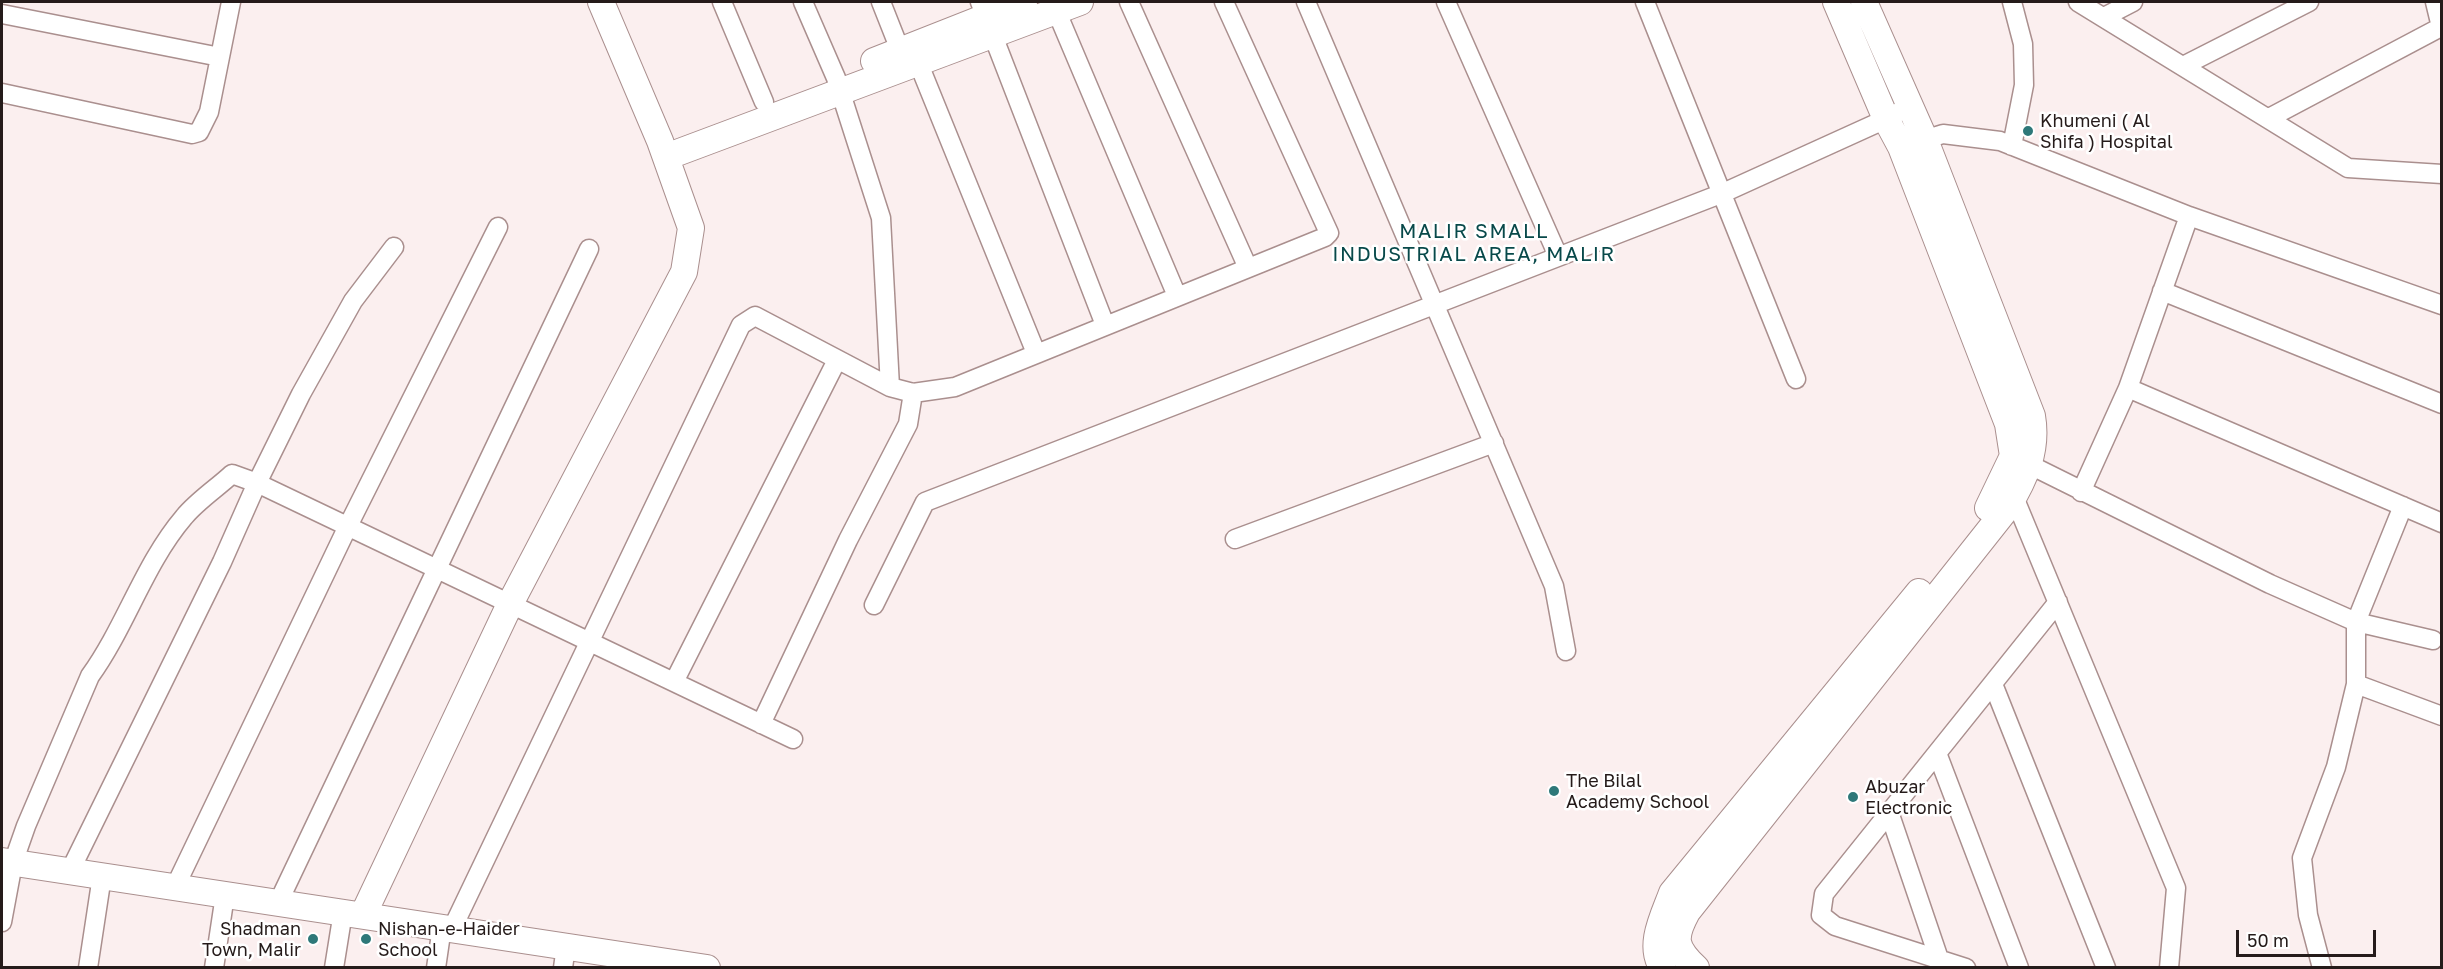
<!DOCTYPE html>
<html>
<head>
<meta charset="utf-8">
<style>
	body { margin:0 }
	#map { position:relative; width:2443px; height:969px; overflow:hidden; background:#fbefef; font-family:"Golos Text",sans-serif }
	canvas { display:block }
	.frame { position:absolute; inset:0; border:3px solid #251b1a; pointer-events:none }
	.scale { position:absolute; left:2236px; top:930px; width:140px; height:27px; box-sizing:border-box; border:3px solid #251b1a; border-top:0; padding-left:8px; font-size:18px; line-height:21px; white-space:nowrap; color:#251b1a; -webkit-text-stroke:4px #fff; paint-order:stroke }
</style>
</head>
<body>
<div id="map">
<canvas width="2443" height="969"></canvas>
<div class="frame"></div>
<div class="scale">50 m</div>
</div>
<script>
const ctx = document.querySelector('canvas').getContext('2d');
ctx.lineJoin = 'round';
function strokePath(path, color, width, dash) { ctx.strokeStyle = color; ctx.lineWidth = width; ctx.lineCap = dash ? 'butt' : 'round'; ctx.setLineDash(dash || []); ctx.stroke(path); }
function drawText(font, color, halo, rows, align = 'center') {
  ctx.font = font + ' "Golos Text",sans-serif'; ctx.lineWidth = 5; ctx.setLineDash([]); ctx.textBaseline = 'middle'; ctx.strokeStyle = halo; ctx.fillStyle = color; for (const [text, x, y, turn = 0] of rows) {
    ctx.save(); ctx.translate(x, y); ctx.rotate((+turn || 0) * Math.PI / 180); ctx.textAlign = isNaN(turn) ? turn : align; if (halo) ctx.strokeText(text, 0, 0); ctx.fillText(text, 0, 0); ctx.restore();
  }
}
const street = new Path2D(`
	M 722,2 L 764,102
	M 803,2 L 836,78 L 881,218 L 890,387
	M 881,2 L 900,50
	M 980,2 L 1105,325
	M 1129,2 L 1248,268
	M 1306,2 L 1554,586 L 1566,651
	M 1446,2 L 1558,256
	M 1645,2 L 1796,379
	M 2012,2 L 2023,44 L 2024,85 L 2012,146
	M 2078,2 L 2348,168 L 2442,174
	M 1056,10 L 1177,296
	M 2,14 L 220,57
	M 2104,17 L 2133,2
	M 918,62 L 1036,353
	M 2183,66 L 2309,2
	M 2,93 L 192,134 L 199,132 L 209,112 L 231,2
	M 2269,118 L 2441,27 L 2435,2
	M 1914,143 L 1943,134 L 2000,141 L 2189,216 L 2442,305
	M 2162,291 L 2442,404
	M 2128,388 L 2442,523
	M 2020,460 L 2270,584 L 2356,622 L 2356,684 L 2336,767 L 2302,858 L 2308,915 L 2322,968
	M 2081,492 L 2128,388 L 2189,216
	M 2014,497 L 2176,888 L 2169,968
	M 2403,506 L 2356,622 L 2433,640
	M 1235,539 L 1494,443
	M 874,605 L 925,502 L 1723,193 L 1886,119 L 1910,106
	M 674,682 L 837,360
	M 1993,684 L 2106,968
	M 2356,684 L 2442,716
	M 761,724 L 848,540 L 908,424 L 913,393
	M 1937,753 L 2019,968
	M 1889,812 L 1939,959
	M 70,871 L 222,562 L 257,483 L 301,394 L 353,301 L 394,247
	M 175,887 L 348,526 L 498,227
	M 278,903 L 589,249
	M 2,922 L 13,863 L 26,826 L 90,676 C 126,626 144,564 184,517 C 197,501 217,488 232,474 L 257,483 L 793,739
	M 452,929 L 741,325 L 755,316 L 890,387 L 913,393 L 955,387 L 1325,237 L 1329,233 L 1224,2
	M 88,968 L 102,876
	M 214,968 L 225,895
	M 334,968 L 343,912
	M 436,968 L 442,927
	M 563,968 L 566,946
	M 1966,968 L 1835,926 L 1821,915 L 1824,894 L 2058,602`);
const secondary = new Path2D(`
	M 1836,2 L 1886,119 L 1901,147 L 2008,424 L 2013,456 L 1988,508
	M 874,61 L 1024,2
	M 666,157 L 1080,2
	M 2,861 L 707,968
	M 363,915 L 510,604 L 684,272 L 691,228 L 660,141 L 601,2
	M 1663,968 C 1647,946 1664,915 1672,893 L 1919,592
	M 1696,968 C 1674,947 1673,938 1687,912 L 2007,508 C 2025,479 2038,450 2032,416 L 1925,140 L 1864,2`);
const markers = [
	[2028,131,6,"#2e7879"],
	[1554,791,6,"#2e7879"],
	[1853,797,6,"#2e7879"],
	[313,939,6,"#2e7879"],
	[366,939,6,"#2e7879"]
];
const poiNames = [
	["Khumeni ( Al",2040,121],
	["Shifa ) Hospital",2040,142],
	["The Bilal",1566,781],
	["Academy School",1566,802],
	["Abuzar",1865,787],
	["Electronic",1865,808],
	["Shadman",301,929,"right"],
	["Town, Malir",301,950,"right"],
	["Nishan-e-Haider",378,929],
	["School",378,950]
];
const neighbourhoodNames = [
	["MALIR SMALL",1474,232],
	["INDUSTRIAL AREA, MALIR",1474,255]
];
strokePath(street, '#aa8f8e', 21);
strokePath(secondary, '#aa8f8e', 28);
strokePath(street, '#fff', 18);
strokePath(secondary, '#fff', 26);
for (const [x, y, r, color] of markers) { const dot = new Path2D(); dot.arc(x, y, r, 0, 2 * Math.PI); ctx.fillStyle = color; ctx.fill(dot); strokePath(dot, '#fff', 2); }
drawText('18px', '#251b1a', '#fff', poiNames, 'left');
ctx.letterSpacing = '1.5px';
drawText('20px', '#08494a', '#fff', neighbourhoodNames);
ctx.letterSpacing = '0px';
</script>
</body>
</html>
